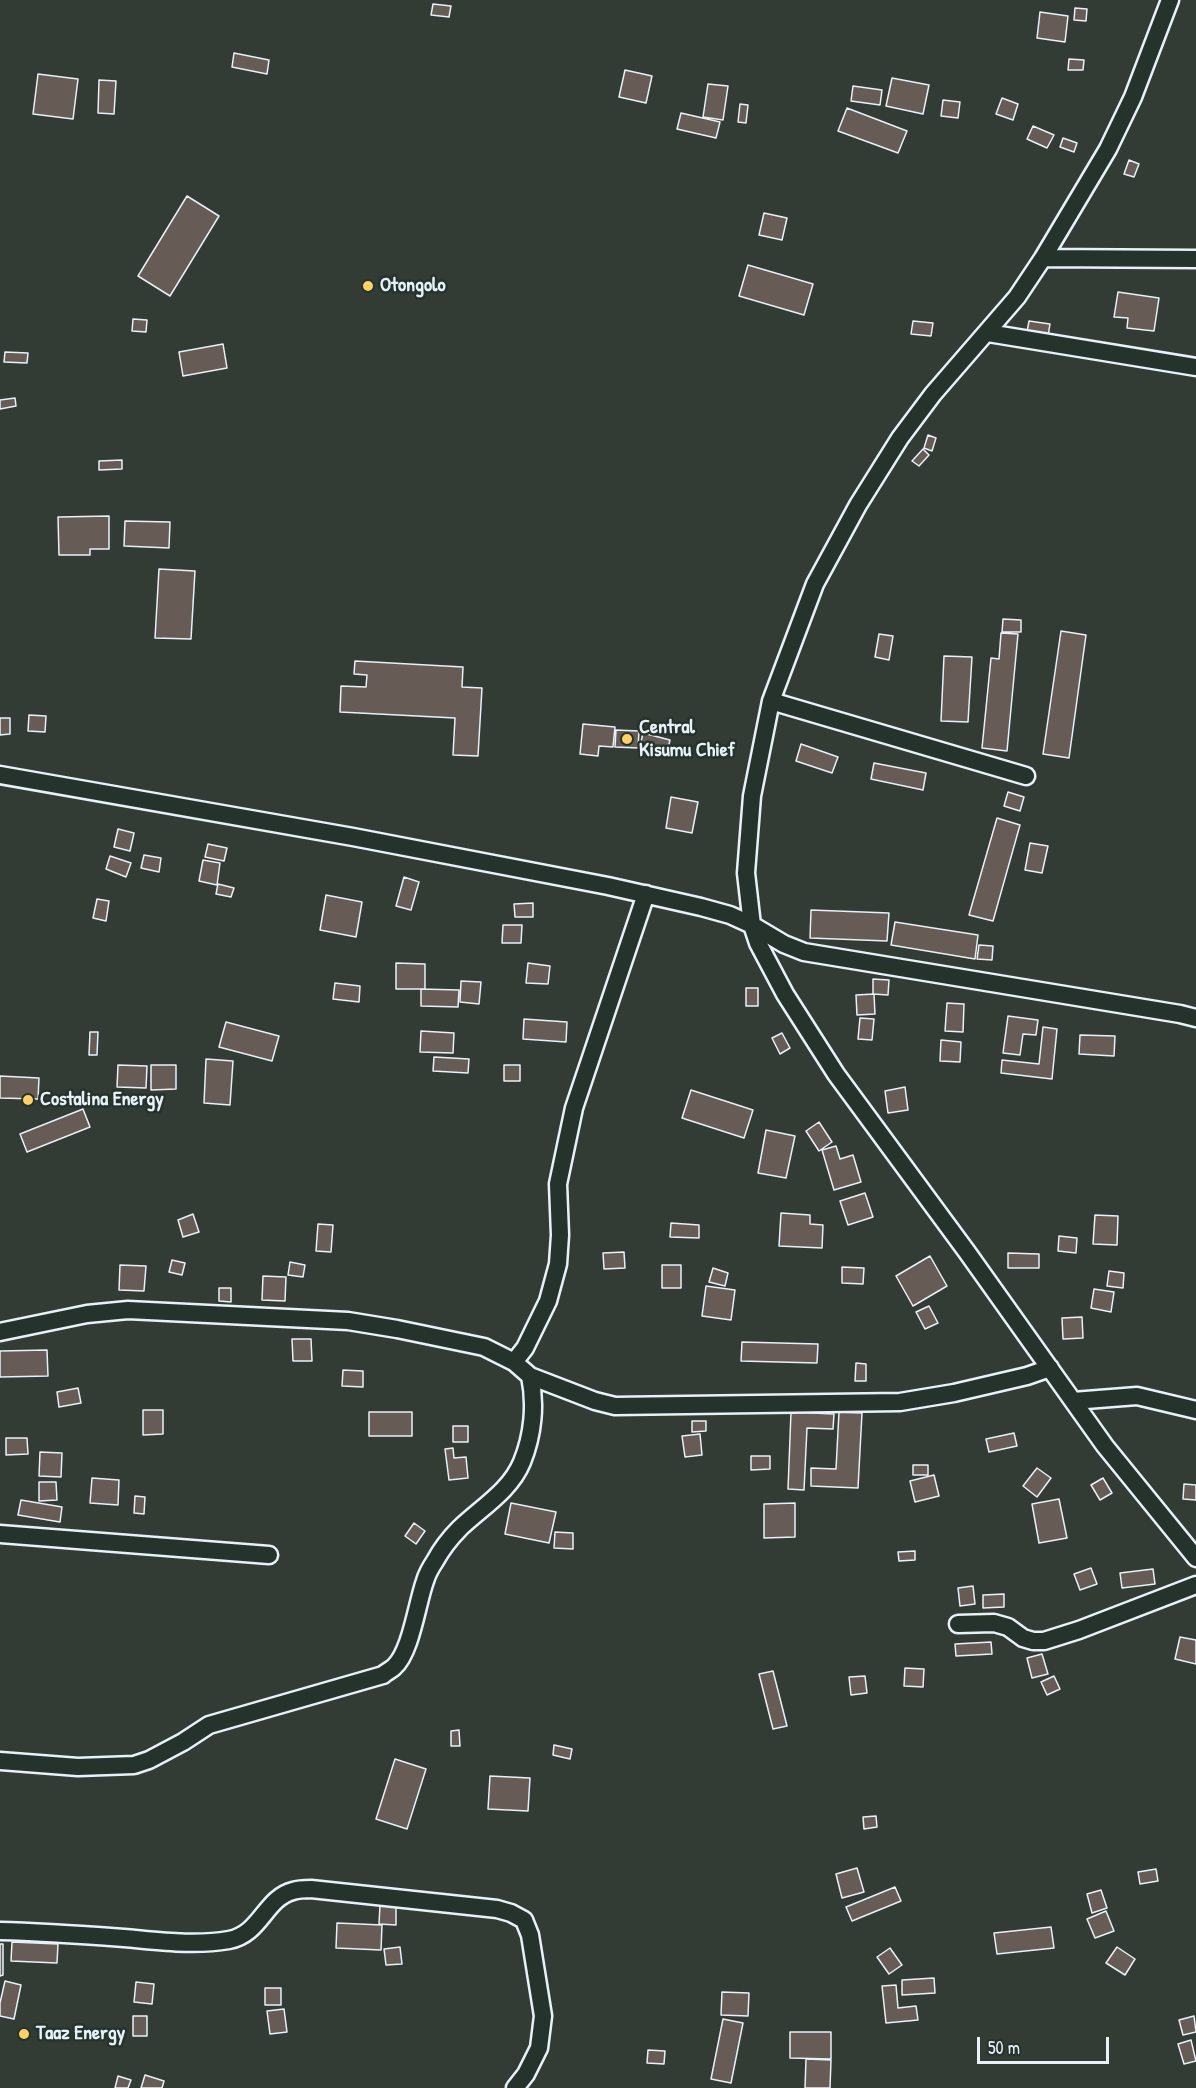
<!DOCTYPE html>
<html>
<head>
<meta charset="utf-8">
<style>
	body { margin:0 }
	#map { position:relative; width:1196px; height:2088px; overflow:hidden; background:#333b35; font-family:"Patrick Hand",sans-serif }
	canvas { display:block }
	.scale { position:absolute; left:977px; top:2037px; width:132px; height:27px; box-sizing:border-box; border:3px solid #e8f1f8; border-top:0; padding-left:8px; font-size:18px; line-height:21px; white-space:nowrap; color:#e8f1f8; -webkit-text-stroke:4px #26332d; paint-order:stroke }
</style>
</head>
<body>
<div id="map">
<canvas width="1196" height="2088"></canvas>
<div class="scale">50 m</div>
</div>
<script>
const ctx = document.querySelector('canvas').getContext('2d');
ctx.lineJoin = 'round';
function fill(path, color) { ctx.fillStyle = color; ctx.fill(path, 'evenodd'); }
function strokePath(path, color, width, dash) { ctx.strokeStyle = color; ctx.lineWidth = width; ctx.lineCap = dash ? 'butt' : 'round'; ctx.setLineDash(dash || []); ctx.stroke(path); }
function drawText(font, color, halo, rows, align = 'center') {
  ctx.font = font + ' "Patrick Hand",sans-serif'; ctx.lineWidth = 5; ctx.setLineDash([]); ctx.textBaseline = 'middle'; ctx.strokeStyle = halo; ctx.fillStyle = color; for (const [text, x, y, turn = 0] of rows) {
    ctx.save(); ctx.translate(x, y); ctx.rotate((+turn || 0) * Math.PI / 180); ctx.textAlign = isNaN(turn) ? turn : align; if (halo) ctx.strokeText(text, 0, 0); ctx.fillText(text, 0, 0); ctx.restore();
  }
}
const building = new Path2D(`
	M 433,4 L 451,6 L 449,17 L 431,15 Z
	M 1075,8 L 1087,9 L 1086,21 L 1074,20 Z
	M 1040,12 L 1068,16 L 1065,42 L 1037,38 Z
	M 234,53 L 269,60 L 267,74 L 232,67 Z
	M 1069,59 L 1084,60 L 1083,70 L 1068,70 Z
	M 625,70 L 652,76 L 646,103 L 619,97 Z
	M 38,74 L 78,79 L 73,119 L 33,114 Z
	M 892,78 L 929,85 L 923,114 L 886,106 Z
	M 99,80 L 116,81 L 114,114 L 98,113 Z
	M 708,84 L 728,86 L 723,120 L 703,117 Z
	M 853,86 L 882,90 L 880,105 L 851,101 Z
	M 1002,98 L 1018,104 L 1013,120 L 996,114 Z
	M 943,100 L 960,102 L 958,118 L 941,116 Z
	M 740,104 L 748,105 L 746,123 L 738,122 Z
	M 847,108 L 907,131 L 898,153 L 838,131 Z
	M 681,113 L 720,122 L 716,138 L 677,129 Z
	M 1033,126 L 1054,135 L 1047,148 L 1027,139 Z
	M 1063,138 L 1077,143 L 1074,152 L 1060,147 Z
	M 1129,160 L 1139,164 L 1134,177 L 1124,174 Z
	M 187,196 L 219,216 L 170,296 L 138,276 Z
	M 764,213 L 787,218 L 782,240 L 759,235 Z
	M 748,265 L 813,284 L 804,315 L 739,296 Z
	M 1118,292 L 1159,298 L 1154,331 L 1127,328 L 1128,318 L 1114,317 Z
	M 133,319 L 147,320 L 146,332 L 132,331 Z
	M 913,321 L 933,323 L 931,336 L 911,334 Z
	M 1029,321 L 1050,324 L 1048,336 L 1027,332 Z
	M 223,344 L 227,368 L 183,376 L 179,352 Z
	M 5,352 L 28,353 L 27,363 L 4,362 Z
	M 15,398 L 16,406 L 0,409 L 0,400 Z
	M 928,435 L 936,438 L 932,451 L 924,448 Z
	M 923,449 L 929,455 L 919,466 L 912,461 Z
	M 122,460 L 122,469 L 99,470 L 99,461 Z
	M 109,516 L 109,549 L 90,549 L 90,555 L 59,555 L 58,517 Z
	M 125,521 L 170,522 L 169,548 L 124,546 Z
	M 159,569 L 195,571 L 191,639 L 155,638 Z
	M 1003,619 L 1021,620 L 1021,632 L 1002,632 Z
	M 1061,631 L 1086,635 L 1069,758 L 1043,754 Z
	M 1001,633 L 1018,634 L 1007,751 L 982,748 L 991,658 L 999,659 Z
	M 879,634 L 893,636 L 889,660 L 875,657 Z
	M 944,656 L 972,657 L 968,722 L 941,721 Z
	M 355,661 L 463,667 L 462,687 L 482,688 L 478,756 L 453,755 L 455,718 L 340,712 L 341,686 L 366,687 L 367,675 L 354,674 Z
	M 29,715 L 46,716 L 45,732 L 28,731 Z
	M 0,718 L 10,718 L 10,734 L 0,735 Z
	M 583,724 L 615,727 L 613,747 L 599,746 L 598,756 L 580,754 Z
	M 616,730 L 639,731 L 638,748 L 615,747 Z
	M 643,733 L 670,740 L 666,757 L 639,751 Z
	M 801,744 L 838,757 L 832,773 L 796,761 Z
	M 874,763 L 926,773 L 923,790 L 871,779 Z
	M 1008,792 L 1024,797 L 1020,811 L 1004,806 Z
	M 671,797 L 698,802 L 692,833 L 666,828 Z
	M 997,818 L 1020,825 L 993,921 L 969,915 Z
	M 118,829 L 134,833 L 130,851 L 114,847 Z
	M 1030,843 L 1048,846 L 1042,873 L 1025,870 Z
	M 208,844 L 227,848 L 224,861 L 205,857 Z
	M 144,855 L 161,858 L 159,872 L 141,868 Z
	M 110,856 L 131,863 L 126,877 L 106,869 Z
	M 203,860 L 220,863 L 217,885 L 199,881 Z
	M 404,877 L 419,882 L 411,910 L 396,906 Z
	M 218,884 L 234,888 L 231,897 L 216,894 Z
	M 326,895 L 362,902 L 356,937 L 320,930 Z
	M 97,899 L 109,901 L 106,921 L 93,918 Z
	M 533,903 L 533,917 L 515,917 L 514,904 Z
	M 811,910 L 889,913 L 887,941 L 810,938 Z
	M 895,922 L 978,935 L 975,959 L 891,945 Z
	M 503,925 L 522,925 L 521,943 L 502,943 Z
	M 979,945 L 993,946 L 992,960 L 977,959 Z
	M 396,963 L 425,964 L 425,989 L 396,989 Z
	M 528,963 L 550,966 L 548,984 L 526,983 Z
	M 873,979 L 889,980 L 888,995 L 873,994 Z
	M 461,981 L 481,982 L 479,1004 L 460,1002 Z
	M 335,983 L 360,986 L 359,1002 L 333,999 Z
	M 746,988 L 758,988 L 758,1006 L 746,1006 Z
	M 421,989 L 459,990 L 458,1007 L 421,1006 Z
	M 874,994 L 875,1014 L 857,1015 L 856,995 Z
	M 947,1003 L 964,1004 L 963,1032 L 945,1031 Z
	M 1008,1016 L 1038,1020 L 1036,1035 L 1023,1034 L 1020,1055 L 1003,1053 Z
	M 860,1018 L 874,1019 L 872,1040 L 858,1039 Z
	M 524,1019 L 567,1022 L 566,1042 L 523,1039 Z
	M 226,1022 L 279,1036 L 272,1061 L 219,1047 Z
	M 1043,1027 L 1057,1029 L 1052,1079 L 1001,1073 L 1002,1060 L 1039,1064 Z
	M 421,1031 L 454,1033 L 453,1053 L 420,1052 Z
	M 90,1032 L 98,1032 L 97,1055 L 89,1055 Z
	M 782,1033 L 790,1048 L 780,1054 L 772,1038 Z
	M 1080,1035 L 1115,1036 L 1114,1056 L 1079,1054 Z
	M 941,1040 L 961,1042 L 960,1062 L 940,1061 Z
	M 434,1057 L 469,1059 L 468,1073 L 433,1071 Z
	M 206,1059 L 233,1061 L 230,1105 L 204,1103 Z
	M 118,1065 L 147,1066 L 146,1088 L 117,1087 Z
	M 151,1065 L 176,1065 L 176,1089 L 151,1090 Z
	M 504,1065 L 520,1065 L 520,1081 L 504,1081 Z
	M 0,1076 L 39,1078 L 38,1099 L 0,1098 Z
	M 905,1087 L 908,1110 L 888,1113 L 885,1091 Z
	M 691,1090 L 753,1110 L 744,1138 L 682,1118 Z
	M 83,1109 L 90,1127 L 27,1152 L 20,1134 Z
	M 819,1122 L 832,1142 L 819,1151 L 806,1131 Z
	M 766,1130 L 795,1136 L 786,1178 L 758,1173 Z
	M 836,1146 L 840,1159 L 853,1155 L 861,1182 L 834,1190 L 822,1150 Z
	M 865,1193 L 873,1217 L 848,1225 L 840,1201 Z
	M 781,1213 L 810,1215 L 810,1224 L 823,1225 L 822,1248 L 779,1246 Z
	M 193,1214 L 199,1232 L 183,1237 L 178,1220 Z
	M 1095,1215 L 1118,1216 L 1117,1245 L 1093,1244 Z
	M 671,1223 L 699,1225 L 699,1238 L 670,1237 Z
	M 318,1224 L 333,1225 L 331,1252 L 316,1251 Z
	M 1059,1236 L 1077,1238 L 1076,1253 L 1058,1251 Z
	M 624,1252 L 625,1268 L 604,1269 L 603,1253 Z
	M 1008,1253 L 1039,1254 L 1039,1268 L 1008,1268 Z
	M 930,1256 L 947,1286 L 913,1306 L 896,1276 Z
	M 172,1260 L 185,1263 L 182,1275 L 169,1272 Z
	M 290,1262 L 305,1265 L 303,1277 L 288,1275 Z
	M 120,1265 L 146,1266 L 144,1291 L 119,1290 Z
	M 662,1265 L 681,1265 L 681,1288 L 662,1288 Z
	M 842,1267 L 864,1268 L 863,1284 L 842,1283 Z
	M 713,1268 L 728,1273 L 725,1286 L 709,1282 Z
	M 1109,1271 L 1124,1273 L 1123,1288 L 1107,1286 Z
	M 263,1276 L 286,1277 L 285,1301 L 262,1300 Z
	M 706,1286 L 735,1290 L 731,1320 L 702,1316 Z
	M 219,1288 L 231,1288 L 231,1302 L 219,1301 Z
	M 1094,1289 L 1114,1292 L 1111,1312 L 1091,1308 Z
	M 929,1306 L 938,1323 L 925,1329 L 916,1312 Z
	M 1082,1317 L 1083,1338 L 1063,1339 L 1062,1318 Z
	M 292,1339 L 311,1339 L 312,1361 L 293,1361 Z
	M 742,1342 L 818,1344 L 817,1363 L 741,1361 Z
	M 47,1350 L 48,1376 L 0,1377 L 0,1351 Z
	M 856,1363 L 866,1364 L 866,1381 L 855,1381 Z
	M 343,1370 L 363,1371 L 363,1387 L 342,1386 Z
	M 78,1388 L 81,1403 L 59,1407 L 57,1392 Z
	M 143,1410 L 163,1410 L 163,1434 L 143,1435 Z
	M 369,1412 L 412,1412 L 412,1436 L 369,1436 Z
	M 791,1412 L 834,1414 L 833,1429 L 807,1428 L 804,1490 L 788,1489 Z
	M 839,1412 L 862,1413 L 858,1488 L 811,1486 L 811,1468 L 836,1469 Z
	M 692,1421 L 706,1421 L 706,1431 L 692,1432 Z
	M 453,1426 L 468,1426 L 468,1442 L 453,1442 Z
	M 1014,1433 L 1017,1446 L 989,1452 L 986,1439 Z
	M 700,1434 L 702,1455 L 685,1457 L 682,1436 Z
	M 6,1438 L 27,1438 L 28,1454 L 6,1455 Z
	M 453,1448 L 454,1458 L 466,1457 L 468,1478 L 449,1480 L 445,1449 Z
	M 40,1452 L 62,1453 L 61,1477 L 39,1476 Z
	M 751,1456 L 770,1456 L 770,1469 L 751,1470 Z
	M 913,1465 L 928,1465 L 928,1475 L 913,1475 Z
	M 1037,1468 L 1051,1478 L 1037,1497 L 1023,1486 Z
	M 934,1475 L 939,1496 L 915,1502 L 910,1481 Z
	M 92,1478 L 119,1480 L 118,1505 L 90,1503 Z
	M 1103,1478 L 1112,1493 L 1100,1500 L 1091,1485 Z
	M 39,1482 L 56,1482 L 57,1500 L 39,1501 Z
	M 1184,1484 L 1196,1485 L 1196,1500 L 1183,1499 Z
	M 135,1496 L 145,1497 L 144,1514 L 134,1513 Z
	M 1059,1499 L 1067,1538 L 1039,1543 L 1032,1504 Z
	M 21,1500 L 62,1507 L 60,1522 L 18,1515 Z
	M 511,1503 L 556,1512 L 549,1543 L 505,1534 Z
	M 795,1503 L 795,1537 L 764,1538 L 764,1504 Z
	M 414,1523 L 425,1531 L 416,1544 L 405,1536 Z
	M 555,1532 L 573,1533 L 573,1549 L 554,1548 Z
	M 915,1551 L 915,1560 L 899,1561 L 898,1552 Z
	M 1091,1568 L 1097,1584 L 1080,1590 L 1074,1574 Z
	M 1153,1569 L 1155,1584 L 1122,1588 L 1120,1573 Z
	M 973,1586 L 975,1604 L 960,1606 L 958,1588 Z
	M 1004,1594 L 1004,1607 L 983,1608 L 983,1595 Z
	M 1180,1637 L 1196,1640 L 1196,1664 L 1175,1659 Z
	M 991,1642 L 992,1654 L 956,1656 L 955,1644 Z
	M 1042,1654 L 1048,1674 L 1032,1678 L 1027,1658 Z
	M 905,1668 L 924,1669 L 923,1687 L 904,1686 Z
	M 773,1671 L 787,1726 L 773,1729 L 759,1674 Z
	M 865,1676 L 867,1693 L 851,1695 L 849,1677 Z
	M 1054,1676 L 1060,1689 L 1047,1695 L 1041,1682 Z
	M 459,1730 L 460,1746 L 451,1746 L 451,1731 Z
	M 554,1745 L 572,1749 L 570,1759 L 553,1755 Z
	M 395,1759 L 426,1769 L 407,1829 L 376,1819 Z
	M 490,1776 L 530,1778 L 528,1811 L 488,1809 Z
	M 876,1816 L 877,1827 L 864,1829 L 863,1817 Z
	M 857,1868 L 864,1892 L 842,1898 L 836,1874 Z
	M 1156,1869 L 1158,1881 L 1140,1884 L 1138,1872 Z
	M 895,1887 L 901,1901 L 852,1921 L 846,1907 Z
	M 1101,1890 L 1107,1908 L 1092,1913 L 1087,1894 Z
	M 380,1905 L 396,1905 L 396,1925 L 379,1924 Z
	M 1106,1911 L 1114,1931 L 1095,1938 L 1087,1919 Z
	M 337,1923 L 382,1925 L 381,1950 L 336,1948 Z
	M 1051,1927 L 1054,1948 L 997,1954 L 994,1933 Z
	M 12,1942 L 58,1944 L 57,1963 L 11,1961 Z
	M 0,1944 L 3,1944 L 3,1975 L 0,1976 Z
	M 400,1947 L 402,1964 L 386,1965 L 384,1949 Z
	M 1117,1947 L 1135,1959 L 1125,1975 L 1106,1963 Z
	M 890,1948 L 902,1965 L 889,1974 L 877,1957 Z
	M 934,1978 L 935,1993 L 902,1995 L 902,1980 Z
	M 5,1981 L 21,1985 L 14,2019 L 0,2016 L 0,2003 Z
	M 136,1982 L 154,1984 L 152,2004 L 134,2002 Z
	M 896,1985 L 898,2008 L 916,2006 L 918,2020 L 886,2023 L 882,1986 Z
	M 265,1988 L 281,1988 L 281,2005 L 265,2005 Z
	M 722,1992 L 749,1993 L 748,2016 L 721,2015 Z
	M 284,2009 L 287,2032 L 270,2034 L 267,2011 Z
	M 133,2016 L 147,2016 L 147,2036 L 133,2036 Z
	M 1194,2016 L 1196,2032 L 1183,2035 L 1179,2020 Z
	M 723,2019 L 743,2023 L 731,2083 L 711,2079 Z
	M 790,2032 L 831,2032 L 831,2059 L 790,2058 Z
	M 1191,2040 L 1196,2061 L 1184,2064 L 1178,2044 Z
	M 648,2050 L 665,2051 L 664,2064 L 647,2063 Z
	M 806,2059 L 831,2060 L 830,2088 L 805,2088 Z
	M 145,2075 L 164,2081 L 162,2088 L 141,2088 Z
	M 118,2076 L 131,2080 L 128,2088 L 115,2088 Z`);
const minor = new Path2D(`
	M 1170,0 L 1133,97 L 1108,149 L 1043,258 L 1017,297 L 933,394 L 900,438 L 858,505 L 815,584 L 771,701 L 752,796 L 746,873 L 752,925 L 758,943 L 785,994 L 836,1074 L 967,1252 L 1105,1446 L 1196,1558
	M 1043,258 L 1196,259
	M 988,333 L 1196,367
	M 771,701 L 1026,776
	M 0,775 L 353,837 L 608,886 L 701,907 L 730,915 L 752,925 L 784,944 L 804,952 L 1180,1014 L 1196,1018
	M 0,1332 L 87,1314 L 128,1310 L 348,1321 L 397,1329 L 484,1347 L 514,1362 L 530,1376 L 595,1401 L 615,1406 L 900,1402 L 954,1393 L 1027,1376 L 1050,1368
	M 514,1362 L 525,1348 L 548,1301 L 558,1264 L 560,1235 L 558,1184 L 574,1108 L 646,894
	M 1073,1401 L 1137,1396 L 1196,1410
	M 0,1534 L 269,1555
	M 958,1624 L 994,1623 L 1008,1627 L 1023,1638 L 1033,1641 L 1044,1641 L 1079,1630 L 1196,1585
	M 0,1761 L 78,1767 L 134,1765 L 149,1760 L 183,1742 L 209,1725 L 383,1675 C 386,1672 391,1670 394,1667 C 411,1652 417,1603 425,1581 C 427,1574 431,1567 435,1561 C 441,1550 451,1537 460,1528 C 482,1507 510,1491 522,1462 C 533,1435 536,1404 530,1376
	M 0,1931 C 41,1932 83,1935 124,1938 C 159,1941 194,1946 229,1940 C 261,1934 265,1898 293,1891 C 299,1889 305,1889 311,1889 L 497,1909 L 511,1913 L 524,1920 L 530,1935 L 543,2016 L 539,2048 L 526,2074 L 515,2088`);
const markers = [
	[368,286,6,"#ffd166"],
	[627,739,6,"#ffd166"],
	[28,1100,6,"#ffd166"],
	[24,2034,6,"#ffd166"]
];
const poiNames = [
	["Otongolo",380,286],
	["Central",639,728],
	["Kisumu Chief",639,751],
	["Costalina Energy",40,1100],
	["Taaz Energy",36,2034]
];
fill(building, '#675c55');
strokePath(building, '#e8f1f8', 1.5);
strokePath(minor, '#e8f1f8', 21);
strokePath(minor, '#26332d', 16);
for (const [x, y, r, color] of markers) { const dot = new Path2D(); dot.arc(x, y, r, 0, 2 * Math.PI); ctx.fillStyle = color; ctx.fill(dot); strokePath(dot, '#26332d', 2); }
drawText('bold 20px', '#e8f1f8', '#26332d', poiNames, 'left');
</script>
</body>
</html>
